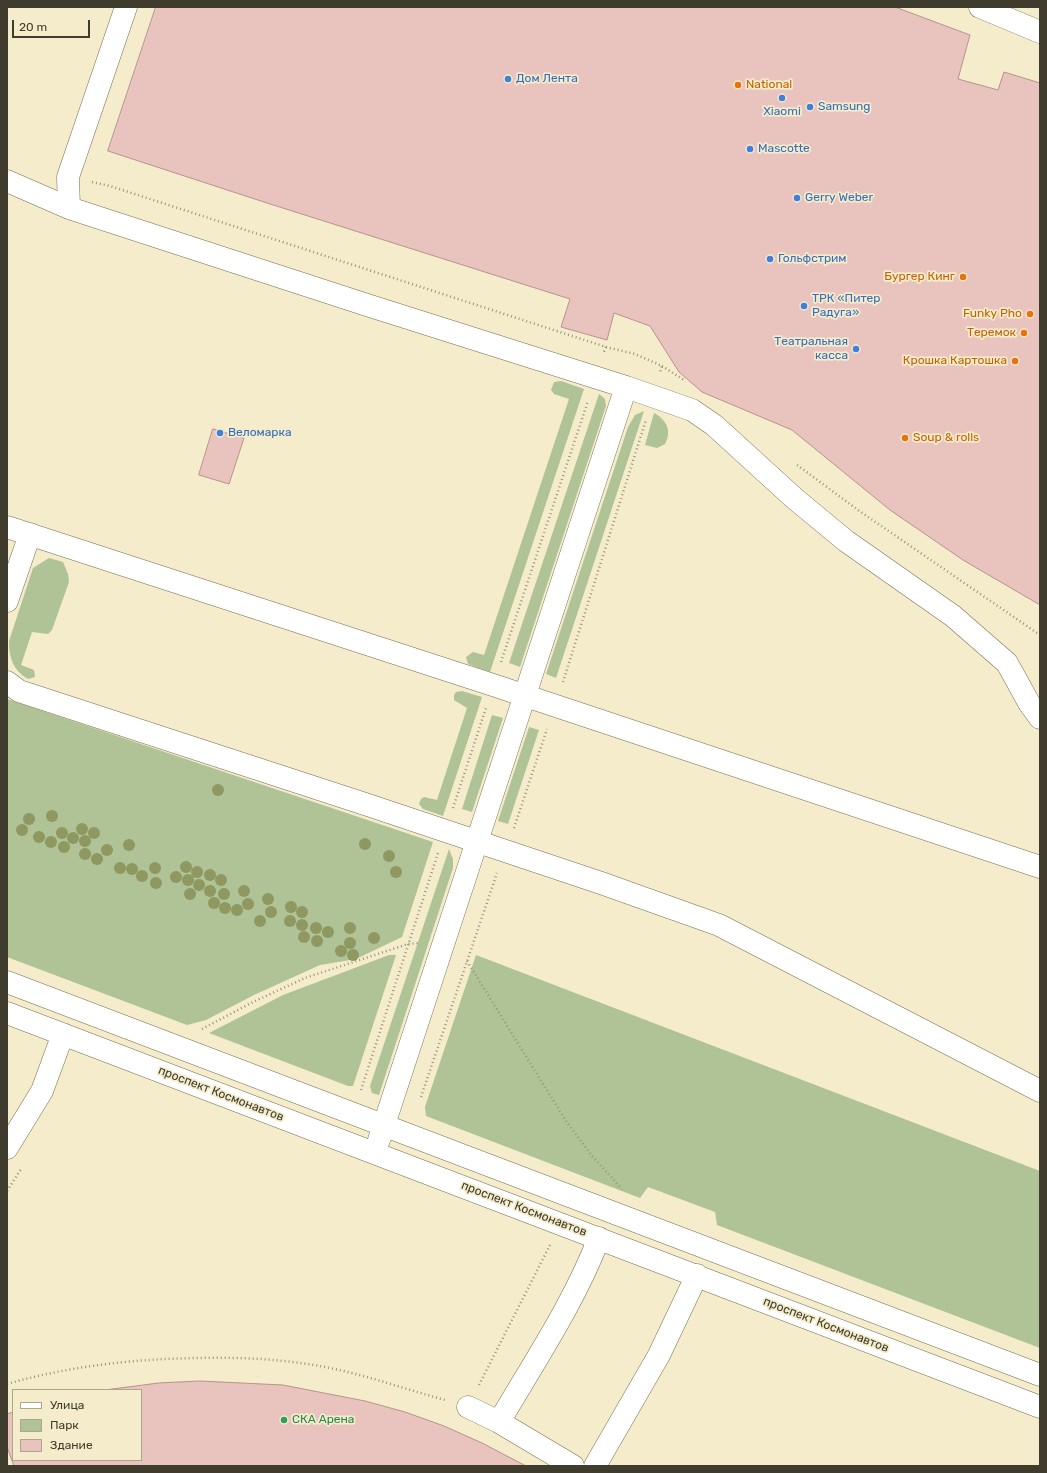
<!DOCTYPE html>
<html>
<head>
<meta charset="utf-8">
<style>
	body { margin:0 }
	#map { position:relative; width:1047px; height:1473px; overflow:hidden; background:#f4ecca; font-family:Rubik,sans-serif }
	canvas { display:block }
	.frame { position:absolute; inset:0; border:8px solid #3f3c2e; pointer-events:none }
	.legend { position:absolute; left:12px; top:1389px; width:130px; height:72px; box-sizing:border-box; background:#f4ecca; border:1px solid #aca68c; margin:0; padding:5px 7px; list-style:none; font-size:12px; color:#3f3c2e }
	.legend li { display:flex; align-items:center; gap:8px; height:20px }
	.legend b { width:20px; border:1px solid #aca68c }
	.scale { position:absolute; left:12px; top:20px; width:78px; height:18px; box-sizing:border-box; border:2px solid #3f3c2e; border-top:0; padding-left:5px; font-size:12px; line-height:14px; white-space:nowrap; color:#3f3c2e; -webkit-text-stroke:3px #f4ecca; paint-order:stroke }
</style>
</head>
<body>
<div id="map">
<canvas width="1047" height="1473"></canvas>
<div class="frame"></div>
<ul class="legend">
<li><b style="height:5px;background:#fff"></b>Улица</li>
<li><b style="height:11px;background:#afc397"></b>Парк</li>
<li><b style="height:11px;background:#e9c3bd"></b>Здание</li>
</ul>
<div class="scale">20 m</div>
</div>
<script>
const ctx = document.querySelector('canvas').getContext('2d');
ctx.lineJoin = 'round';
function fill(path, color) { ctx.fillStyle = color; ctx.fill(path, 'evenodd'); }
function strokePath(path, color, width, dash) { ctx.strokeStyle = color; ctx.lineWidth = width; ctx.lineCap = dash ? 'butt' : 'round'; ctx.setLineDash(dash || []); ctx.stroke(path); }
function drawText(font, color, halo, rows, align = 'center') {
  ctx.font = font + ' Rubik,sans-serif'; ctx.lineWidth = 3.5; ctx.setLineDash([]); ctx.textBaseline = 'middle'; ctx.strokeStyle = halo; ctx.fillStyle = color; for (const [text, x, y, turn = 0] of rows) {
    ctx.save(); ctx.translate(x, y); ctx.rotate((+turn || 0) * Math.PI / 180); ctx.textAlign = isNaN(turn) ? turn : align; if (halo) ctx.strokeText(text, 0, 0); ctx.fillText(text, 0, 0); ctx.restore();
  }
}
const green = new Path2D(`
	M 561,381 L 584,389 L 490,672 L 468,664 L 466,657 L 473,652 L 484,655 L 569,399 L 554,394 L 551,390 L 554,382 Z
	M 599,394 L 605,399 L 606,406 L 520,667 L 509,663 Z
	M 644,411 L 556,678 L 546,674 L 628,427 L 635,415 Z
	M 654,413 C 667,420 672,431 665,444 L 657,448 L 645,445 Z
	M 49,558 L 63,562 L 68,574 L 69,582 L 52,630 L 48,634 L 32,632 L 21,665 L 34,670 L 35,677 L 28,679 C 13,670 9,658 9,641 L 33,568 Z
	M 462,691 L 482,697 L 443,816 L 423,809 L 419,804 L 421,799 L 424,797 L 437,800 L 467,708 L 454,700 L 454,695 L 456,692 Z
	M 7,699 L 433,842 L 402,937 L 356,959 L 320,965 L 254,995 L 206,1020 L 187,1025 L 7,957 Z
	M 492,715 L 503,718 L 472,812 L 462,809 Z
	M 529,727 L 539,730 L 508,824 L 498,821 Z
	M 449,849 L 453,859 L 453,868 L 379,1095 L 372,1093 L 370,1086 Z
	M 389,955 L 396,955 L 353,1086 L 348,1086 L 209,1033 L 283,995 Z
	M 476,955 L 1040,1171 L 1040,1348 L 717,1225 L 715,1212 L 648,1187 L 640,1198 L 426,1116 L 425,1107 Z`);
const building = new Path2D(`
	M 156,7 L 895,7 L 970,35 L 958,79 L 998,90 L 1004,72 L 1040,83 L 1040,605 L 963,560 L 890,510 L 792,430 L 702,392 L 679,372 L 650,326 L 614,313 L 607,340 L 561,327 L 570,299 L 267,203 L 108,151 Z
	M 213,429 L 244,438 L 229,484 L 199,475 Z
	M 200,1381 L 283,1385 L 365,1401 L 405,1412 L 444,1426 L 482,1443 L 526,1466 L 14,1466 L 7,1447 L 7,1414 L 13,1412 L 13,1460 L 141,1460 L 141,1390 L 104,1390 L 159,1383 Z`);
const path = new Path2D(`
	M 92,182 L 110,186 L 606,347 L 603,354
	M 606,347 L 635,354 L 662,366 L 660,373
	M 662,366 L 684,380
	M 797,465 L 858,510 L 1040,635
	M 501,662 L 588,401
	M 563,682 L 646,420
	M 453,808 L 486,708
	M 514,828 L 547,729
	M 467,961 L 566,1121 L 592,1156 L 622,1189
	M 202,1029 L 253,1002 L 305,978 L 408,944 L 419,943
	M 361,1090 L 438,853
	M 421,1097 L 497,873
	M 7,1191 L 21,1169
	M 7,1384 C 70,1366 133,1359 198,1358 C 241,1357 283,1359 325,1367 C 366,1375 405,1389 445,1400
	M 479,1385 L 550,1245`);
const minor = new Path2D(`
	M 980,7 L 1040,32
	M 7,181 L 69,208 L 367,305 L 626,387 L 692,410 L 714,425 L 794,498 L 846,541 L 953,616 L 1007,663 L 1029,703 L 1040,718
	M 69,208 L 68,177 L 126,7
	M 7,527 L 493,685 L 1040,867
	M 7,601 L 30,534
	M 7,682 L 19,691 L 368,805 L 601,883 L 719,925 L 1040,1091
	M 7,982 L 1040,1375
	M 7,1013 L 1040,1407
	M 379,1140 L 626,387
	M 7,1148 L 42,1091 L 63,1034
	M 468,1407 L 499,1422 L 573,1466
	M 499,1422 C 534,1362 574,1303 599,1238
	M 595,1466 L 659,1355 L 697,1275`);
const trees = [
	[218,790],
	[52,816],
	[29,819],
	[82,829],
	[22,830],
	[62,833],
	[94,833],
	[39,837],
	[73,838],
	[85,841],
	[51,842],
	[365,844],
	[129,845],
	[64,847],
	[107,850],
	[85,854],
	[389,856],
	[97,859],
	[186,867],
	[120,868],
	[155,868],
	[132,869],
	[197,872],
	[396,872],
	[210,875],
	[142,876],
	[176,877],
	[188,880],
	[221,880],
	[156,883],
	[199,885],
	[210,891],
	[244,891],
	[190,894],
	[224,894],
	[268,899],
	[214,903],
	[248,904],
	[291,907],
	[225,908],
	[237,910],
	[271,912],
	[302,912],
	[260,921],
	[290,921],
	[302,925],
	[316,928],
	[350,928],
	[328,932],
	[304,937],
	[374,938],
	[317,941],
	[350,943],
	[341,951],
	[353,955]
];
const markers = [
	[508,79,4,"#3f7fe0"],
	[738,85,4,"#e8710a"],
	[782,98,4,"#3f7fe0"],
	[810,107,4,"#3f7fe0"],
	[750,149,4,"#3f7fe0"],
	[797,198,4,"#3f7fe0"],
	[770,259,4,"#3f7fe0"],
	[963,277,4,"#e8710a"],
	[804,306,4,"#3f7fe0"],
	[1030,314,4,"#e8710a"],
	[1024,333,4,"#e8710a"],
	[856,349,4,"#3f7fe0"],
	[1015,361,4,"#e8710a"],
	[220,433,4,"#3f7fe0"],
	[905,438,4,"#e8710a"],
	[284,1420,4,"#2e9e5b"]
];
const shopNames = [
	["Дом Лента",516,79],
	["Samsung",818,107],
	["Xiaomi",782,112,"center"],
	["Mascotte",758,149],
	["Gerry Weber",805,198],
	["Гольфстрим",778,259],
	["ТРК «Питер",812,299],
	["Радуга»",812,313],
	["Театральная",848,342,"right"],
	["касса",848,356,"right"],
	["Веломарка",228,433]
];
const foodNames = [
	["National",746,85,"left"],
	["Бургер Кинг",955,277],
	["Funky Pho",1022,314],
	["Теремок",1016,333],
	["Крошка Картошка",1007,361],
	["Soup & rolls",913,438,"left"]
];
const streetNames = [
	["проспект Космонавтов",221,1094,21],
	["проспект Космонавтов",524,1209,21],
	["проспект Космонавтов",826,1325,21]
];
const leisureNames = [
	["СКА Арена",292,1420]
];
fill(green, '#afc397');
fill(building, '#e9c3bd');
strokePath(building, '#b7928d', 1);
strokePath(minor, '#776f51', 23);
strokePath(path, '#99937b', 2.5, [1, 3]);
strokePath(minor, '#fff', 22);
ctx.fillStyle = '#8e9860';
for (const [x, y] of trees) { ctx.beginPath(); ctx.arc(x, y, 6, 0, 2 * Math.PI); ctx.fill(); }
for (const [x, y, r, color] of markers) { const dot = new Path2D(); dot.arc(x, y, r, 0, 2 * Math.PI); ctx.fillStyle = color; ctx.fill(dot); strokePath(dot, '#f4ecca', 1.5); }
drawText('12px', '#366cbe', '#f4ecca', shopNames, 'left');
drawText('12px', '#c56008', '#f4ecca', foodNames, 'right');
drawText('12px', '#3f3c2e', '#f4ecca', streetNames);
drawText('12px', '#27864d', '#f4ecca', leisureNames, 'left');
</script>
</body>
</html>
